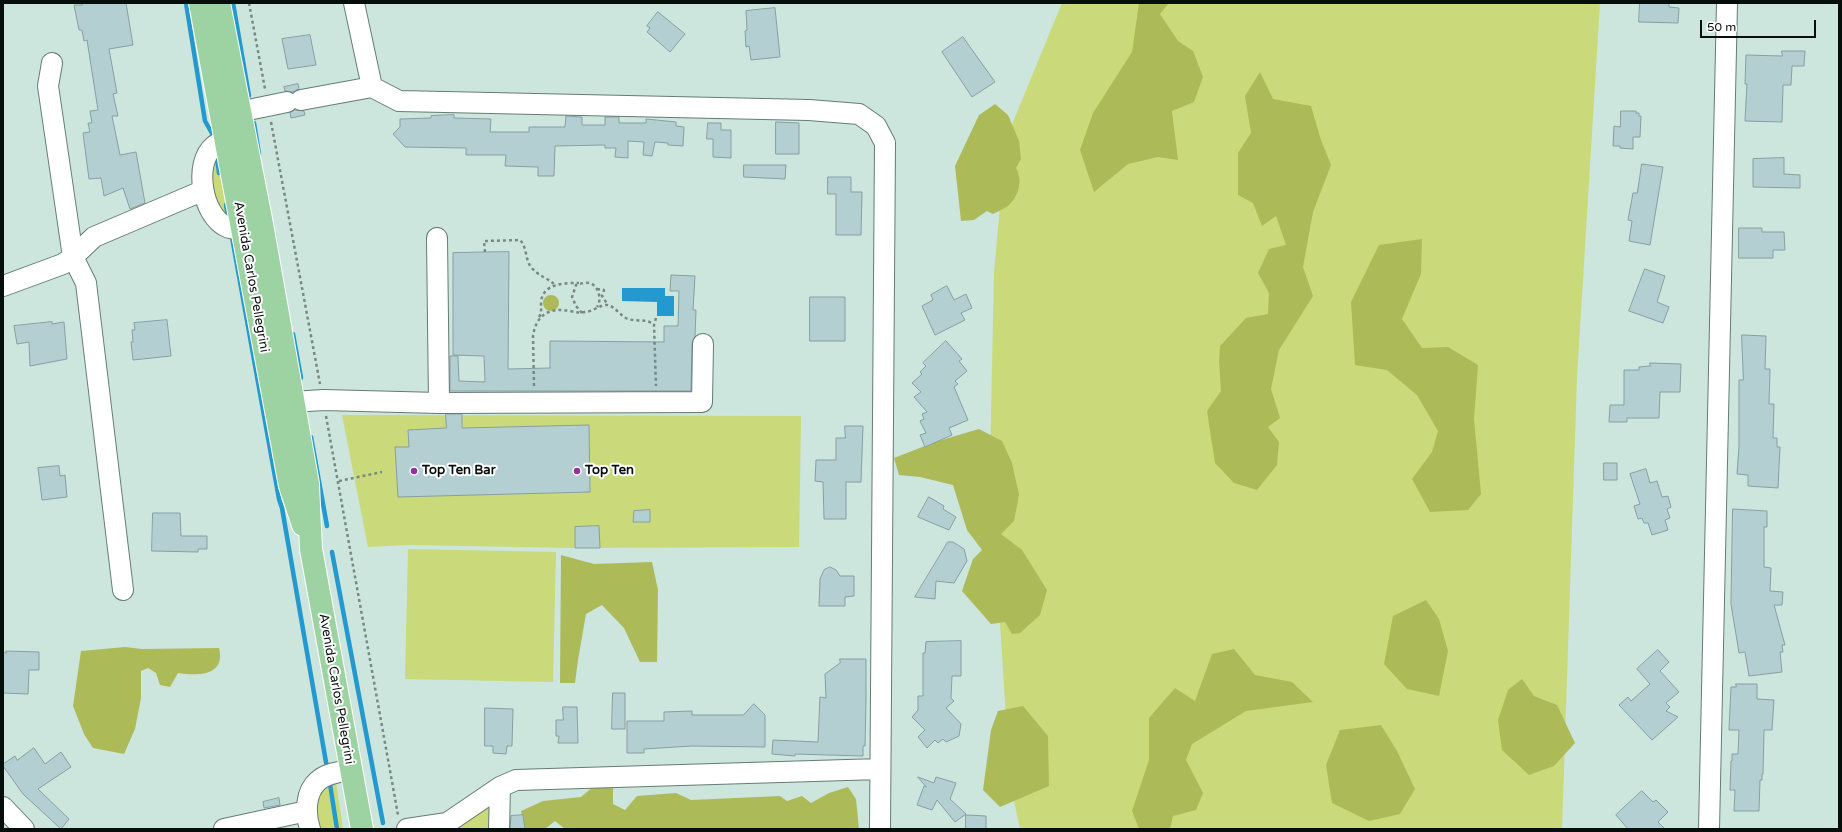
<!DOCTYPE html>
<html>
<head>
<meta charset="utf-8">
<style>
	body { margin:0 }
	#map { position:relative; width:1842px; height:832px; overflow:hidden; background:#cce5dd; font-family:"Varela Round",sans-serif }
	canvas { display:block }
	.frame { position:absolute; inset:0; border:4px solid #060e0b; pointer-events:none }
	.scale { position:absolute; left:1700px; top:20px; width:116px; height:18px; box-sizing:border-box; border:2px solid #060e0b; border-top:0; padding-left:5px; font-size:12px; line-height:14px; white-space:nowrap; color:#060e0b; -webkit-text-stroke:3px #fff; paint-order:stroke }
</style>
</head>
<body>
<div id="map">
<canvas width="1842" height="832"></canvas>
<div class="frame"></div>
<div class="scale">50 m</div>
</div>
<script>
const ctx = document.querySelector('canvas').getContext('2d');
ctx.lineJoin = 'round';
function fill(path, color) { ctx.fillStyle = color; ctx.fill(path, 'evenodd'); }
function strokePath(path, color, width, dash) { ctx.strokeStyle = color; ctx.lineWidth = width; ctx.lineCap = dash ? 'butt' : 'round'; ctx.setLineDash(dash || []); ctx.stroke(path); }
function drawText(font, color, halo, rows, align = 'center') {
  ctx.font = font + ' "Varela Round",sans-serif'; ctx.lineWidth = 4; ctx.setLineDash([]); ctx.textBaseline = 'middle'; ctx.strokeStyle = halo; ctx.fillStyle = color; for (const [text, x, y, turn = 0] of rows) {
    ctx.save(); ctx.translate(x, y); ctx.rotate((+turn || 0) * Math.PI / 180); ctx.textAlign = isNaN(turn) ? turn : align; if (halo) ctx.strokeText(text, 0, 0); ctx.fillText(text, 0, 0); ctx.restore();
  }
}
const green = new Path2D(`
	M 1062,3 L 1600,3 L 1577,377 L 1562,829 L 1020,829 L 1010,782 L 990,463 L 994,272 L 1006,139 Z
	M 219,156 L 231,219 L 216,207 L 209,165 Z
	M 342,415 L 801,416 L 799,547 L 572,548 L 408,545 L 368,547 Z
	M 408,549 L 556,552 L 553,682 L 405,679 Z
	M 336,782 L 343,829 L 315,829 L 318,788 Z
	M 490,800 L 491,829 L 461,829 L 452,824 Z`);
const forest = new Path2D(`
	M 1139,3 L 1169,3 L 1160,14 L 1178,41 L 1193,51 L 1203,77 L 1194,102 L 1172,111 L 1178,160 L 1158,157 L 1128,164 L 1094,192 L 1080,150 L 1093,113 L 1132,52 Z
	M 1260,72 L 1273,99 L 1311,106 L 1321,140 L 1331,165 L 1313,212 L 1303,267 L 1313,296 L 1279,350 L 1271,389 L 1280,418 L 1268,427 L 1279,442 L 1277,465 L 1257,490 L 1234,483 L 1215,463 L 1207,411 L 1221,391 L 1219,361 L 1220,346 L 1246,318 L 1268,314 L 1269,293 L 1258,273 L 1269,249 L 1286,245 L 1276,216 L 1262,226 L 1253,203 L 1238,195 L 1238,153 L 1251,133 L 1245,96 Z
	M 995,104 L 1008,115 L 1019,141 L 1021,159 L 1016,168 C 1023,181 1019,196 1008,206 C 1004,209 998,211 993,214 L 987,211 L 974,220 L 961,221 L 955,166 L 979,115 Z
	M 1422,239 L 1421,274 L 1402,319 L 1422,348 L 1448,347 L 1478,365 L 1474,419 L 1481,494 L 1468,510 L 1430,512 L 1412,479 L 1432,452 L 1438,431 L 1417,395 L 1387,370 L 1355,365 L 1351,302 L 1379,245 Z
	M543 303a8 8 0 1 1 16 0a8 8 0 1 1-16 0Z
	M 979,429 L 1002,441 L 1012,463 L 1019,495 L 1014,521 L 1001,534 L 1022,550 L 1047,590 L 1040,615 L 1020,633 L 1012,634 L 1005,622 L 991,624 L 962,591 L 973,559 L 982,550 L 967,530 L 953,485 L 920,477 L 899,475 L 894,458 L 935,442 Z
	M 561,555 L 594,564 L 652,562 L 658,590 L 657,662 L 640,662 L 624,628 L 602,605 L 586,614 L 578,660 L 575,683 L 560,683 Z
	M 1426,600 L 1439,619 L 1448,651 L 1439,696 L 1407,689 L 1384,664 L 1393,616 Z
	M 125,647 L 142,649 L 219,648 C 226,676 198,676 178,673 L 170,687 L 160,685 L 156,673 L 148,668 L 141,671 L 141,698 L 135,729 L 124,754 L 93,748 L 84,734 L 73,706 L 81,651 Z
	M 1234,649 L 1255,675 L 1292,682 L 1313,702 L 1246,711 L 1192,744 L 1186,760 L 1203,793 L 1196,810 L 1173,816 L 1170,829 L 1139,829 L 1132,811 L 1149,760 L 1149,718 L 1175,688 L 1195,701 L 1212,654 Z
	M 1522,679 L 1534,696 L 1557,705 L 1575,743 L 1554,766 L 1529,775 L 1502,750 L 1498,720 L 1508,690 Z
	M 1023,706 L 1048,736 L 1049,786 L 1000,807 L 983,790 L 991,730 L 998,711 Z
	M 1381,725 L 1397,751 L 1415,789 L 1400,814 L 1369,821 L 1332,803 L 1326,765 L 1340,730 Z
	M 595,785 L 613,788 L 613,804 L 625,810 L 637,796 L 676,793 L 691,800 L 780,796 L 787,801 L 802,796 L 811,803 L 829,793 L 848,787 L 856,799 L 859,829 L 565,829 L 555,821 L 545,829 L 525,829 L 521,811 L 543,801 L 581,797 Z`);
const water = new Path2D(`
	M 622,288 L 665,288 L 665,296 L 674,296 L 674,316 L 657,316 L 657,302 L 622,301 Z`);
const stream = new Path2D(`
	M 186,3 L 205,121 L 213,135
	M 233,3 L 249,96
	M 254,123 L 259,154
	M 217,158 L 219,173
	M 226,205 L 229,221
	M 232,237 L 279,499 L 282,508 L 327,768
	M 293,334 L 301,378
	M 311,437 L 327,526
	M 332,552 L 383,823
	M 330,784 L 337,829`);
const building = new Path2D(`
	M 82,3 L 126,3 L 133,45 L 109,49 L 117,93 L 113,94 L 118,116 L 112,116 L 120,155 L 136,152 L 145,203 L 130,209 L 123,188 L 104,196 L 101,178 L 89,179 L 83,133 L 90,132 L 88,123 L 92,123 L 90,111 L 98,110 L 87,40 L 84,41 L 82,30 L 79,30 L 74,5 L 82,5 Z
	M 1640,3 L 1669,3 L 1669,7 L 1679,8 L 1678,23 L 1639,22 Z
	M 775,8 L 780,57 L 751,60 L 749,46 L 746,47 L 745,31 L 747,30 L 746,11 Z
	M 658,12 L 685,34 L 670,52 L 647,32 L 650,28 L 647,26 Z
	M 310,35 L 316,65 L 288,69 L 282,39 Z
	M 963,37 L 995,82 L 972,97 L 942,52 Z
	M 1782,51 L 1805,51 L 1804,66 L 1792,66 L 1791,85 L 1783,85 L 1782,122 L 1745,121 L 1747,84 L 1745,84 L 1746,55 L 1782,56 Z
	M 298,84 L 299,89 L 293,92 L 285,91 L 284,87 Z
	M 295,110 L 304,111 L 305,115 L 291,118 L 290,113 Z
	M 1621,111 L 1636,111 L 1636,113 L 1639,113 L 1639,116 L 1641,116 L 1640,137 L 1633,137 L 1633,149 L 1620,148 L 1620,146 L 1613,146 L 1614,126 L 1620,127 Z
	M 454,115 L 454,118 L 491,119 L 490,132 L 529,132 L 529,127 L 565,127 L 566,116 L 582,117 L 582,125 L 605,125 L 605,117 L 619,117 L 619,123 L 646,123 L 646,119 L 676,122 L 676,126 L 684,127 L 683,146 L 668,145 L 668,143 L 655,142 L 652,156 L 643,155 L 644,142 L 628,141 L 628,158 L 615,157 L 616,148 L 605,148 L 605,145 L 555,146 L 554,176 L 538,176 L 538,167 L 505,166 L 506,155 L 466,155 L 466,148 L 405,147 L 393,134 L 400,127 L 400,119 L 431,118 L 431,116 Z
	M 776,122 L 799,123 L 799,154 L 776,154 Z
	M 708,123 L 721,123 L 721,130 L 731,130 L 731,158 L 713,157 L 713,139 L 707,139 Z
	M 1784,158 L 1784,174 L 1800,175 L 1800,188 L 1753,187 L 1753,159 Z
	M 1642,164 L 1663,167 L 1650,245 L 1629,241 L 1632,221 L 1628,220 L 1633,193 L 1637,193 Z
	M 744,165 L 786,165 L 785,179 L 744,177 Z
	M 828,177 L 851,177 L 851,192 L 862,192 L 861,235 L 836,235 L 836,194 L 828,194 Z
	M 1739,228 L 1762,228 L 1762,232 L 1784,232 L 1785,250 L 1773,250 L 1773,258 L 1739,258 Z
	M 509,252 L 508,369 L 550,368 L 550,341 L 664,342 L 664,326 L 678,326 L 679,291 L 670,291 L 671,275 L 695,276 L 693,310 L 696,310 L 695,336 L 692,344 L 691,391 L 450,391 L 450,356 L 458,356 L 459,381 L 485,382 L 484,356 L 453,355 L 453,253 Z
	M 1645,269 L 1665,276 L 1657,302 L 1669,307 L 1663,323 L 1629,311 Z
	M 947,286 L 954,300 L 966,294 L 972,308 L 961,313 L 965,320 L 935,335 L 922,306 L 933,300 L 931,295 Z
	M 810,297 L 845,297 L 845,341 L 810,341 Z
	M 167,320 L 171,356 L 133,360 L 131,342 L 133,342 L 132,330 L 135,330 L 134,323 Z
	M 52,322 L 52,324 L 64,322 L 67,359 L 30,366 L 29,342 L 17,344 L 14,326 Z
	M 1742,335 L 1766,336 L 1765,369 L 1770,369 L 1769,404 L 1774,404 L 1773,438 L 1777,438 L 1777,447 L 1780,447 L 1778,488 L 1748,486 L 1748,475 L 1737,474 L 1739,446 L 1739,380 L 1743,380 Z
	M 946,341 L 962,359 L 959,361 L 967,371 L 955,381 L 958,384 L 954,387 L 968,420 L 949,428 L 952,435 L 925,447 L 920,435 L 926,433 L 920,421 L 924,419 L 922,414 L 927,412 L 914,397 L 921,392 L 912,383 L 922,374 L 920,372 L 926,366 L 923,363 Z
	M 1650,363 L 1681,364 L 1680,392 L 1660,392 L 1659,418 L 1627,418 L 1627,422 L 1609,422 L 1610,405 L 1624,405 L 1624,370 L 1639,370 L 1639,367 L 1650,366 Z
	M 446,414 L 462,414 L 462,428 L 589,425 L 590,492 L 398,497 L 395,447 L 409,447 L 408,430 L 446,428 Z
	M 845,426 L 863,426 L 861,482 L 846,482 L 846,519 L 824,519 L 823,482 L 815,481 L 816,460 L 836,460 L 836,438 L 845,438 Z
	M 1604,463 L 1617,463 L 1617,480 L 1604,480 Z
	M 59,466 L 60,476 L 65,475 L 67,497 L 42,500 L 38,468 Z
	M 1646,469 L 1650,483 L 1657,481 L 1662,497 L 1668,496 L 1671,507 L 1667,509 L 1670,518 L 1665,520 L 1668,530 L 1652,535 L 1648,523 L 1644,523 L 1642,518 L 1638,519 L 1634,506 L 1640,504 L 1630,474 Z
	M 929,497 L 944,506 L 943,509 L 956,517 L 949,530 L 918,517 Z
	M 1733,509 L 1767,511 L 1767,527 L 1764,527 L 1764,567 L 1771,568 L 1770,591 L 1783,592 L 1782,605 L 1774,605 L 1785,645 L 1782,645 L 1783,652 L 1780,652 L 1782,672 L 1749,676 L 1745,652 L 1739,653 L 1731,604 Z
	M 650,510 L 650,522 L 633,522 L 634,511 Z
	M 153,513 L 180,513 L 181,536 L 207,536 L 207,549 L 198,549 L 198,552 L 152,551 Z
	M 599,526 L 600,548 L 575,548 L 575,527 Z
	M 948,542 L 953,542 L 964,549 L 967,561 L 954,583 L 936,581 L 935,599 L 915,597 Z
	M 830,567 L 836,570 L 840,576 L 854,576 L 854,596 L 845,597 L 845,606 L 819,606 L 820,579 L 824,570 Z
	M 961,641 L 961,676 L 952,676 L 951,698 L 954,701 L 946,708 L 961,724 L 959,736 L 946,742 L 943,739 L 938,743 L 935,740 L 927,748 L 918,737 L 925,730 L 912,717 L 918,710 L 918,696 L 923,696 L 923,653 L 925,653 L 926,642 Z
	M 1658,650 L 1669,662 L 1660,671 L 1679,692 L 1666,703 L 1670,707 L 1666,711 L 1678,717 L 1652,740 L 1619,705 L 1628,697 L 1631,701 L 1650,684 L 1637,669 Z
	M 6,651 L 39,652 L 39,670 L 29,670 L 28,694 L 3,693 L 3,653 L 6,653 Z
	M 840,659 L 866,659 L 866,701 L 865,746 L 863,746 L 863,756 L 795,754 L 795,756 L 772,754 L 773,740 L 818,742 L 820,697 L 826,698 L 825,674 L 840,663 Z
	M 1736,684 L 1757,684 L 1757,699 L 1774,700 L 1772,730 L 1764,730 L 1763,774 L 1762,774 L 1762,780 L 1760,780 L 1759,811 L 1734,811 L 1735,790 L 1730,790 L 1731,761 L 1732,761 L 1732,754 L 1738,754 L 1739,730 L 1729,730 L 1731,687 L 1736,687 Z
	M 613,693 L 625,693 L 625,729 L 612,729 Z
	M 754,704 L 765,715 L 765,747 L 692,746 L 644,749 L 644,753 L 627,753 L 627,721 L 664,721 L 664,712 L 692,711 L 692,715 L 743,715 Z
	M 563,707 L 577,707 L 578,743 L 558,743 L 559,736 L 556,736 L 556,720 L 563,720 Z
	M 485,708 L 513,709 L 512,746 L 507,746 L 506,754 L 493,753 L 493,746 L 485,746 Z
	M 34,748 L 45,764 L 61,752 L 71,767 L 38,789 L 69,819 L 61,829 L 23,794 L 3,766 L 3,764 L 15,756 L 17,760 Z
	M 918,777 L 934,783 L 936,777 L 956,783 L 950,799 L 966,814 L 955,822 L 937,800 L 932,810 L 917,805 L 924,786 L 926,787 Z
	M 1642,791 L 1653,802 L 1656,800 L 1668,812 L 1658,822 L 1665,829 L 1628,829 L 1616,815 Z
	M 279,798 L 280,805 L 264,808 L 263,802 Z
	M 523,815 L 525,829 L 510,829 L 511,816 Z
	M 966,815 L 986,816 L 986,829 L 966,829 Z`);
const path = new Path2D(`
	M 249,3 L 265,89
	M 271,122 L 320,384
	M 485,252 L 484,241 L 520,240 C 527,247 525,259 531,267 C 538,276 548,278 555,285
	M 597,289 L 604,290 L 602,296 L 608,305
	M 582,313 L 576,306 L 572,297 L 576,285 C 580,284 585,282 589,283 C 599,285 602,300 597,307
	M 539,317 C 542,312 541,308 541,302 C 543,283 565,283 579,283
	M 656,318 L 654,325 L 656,386
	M 534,386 L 533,336 C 536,315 549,307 570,311 C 575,312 579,313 585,312 C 592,312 601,304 608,305 C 616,307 621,317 628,319 C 637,322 647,318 654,325
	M 326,416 L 398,815
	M 339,481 L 382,472`);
const minor = new Path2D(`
	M 354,3 L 372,87 L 399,101 L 809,110 L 859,114 L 876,126 L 885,143 L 880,829
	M 52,63 L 48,86 L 73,257 L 86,283 L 123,590
	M 301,100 L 372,87
	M 224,115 L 287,102
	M 226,141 C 222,142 217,143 214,146 C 193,163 202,216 227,227 C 235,231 249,227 257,225
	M 437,238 L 439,403
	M 3,286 L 63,264 L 73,257 L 94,237 L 202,191
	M 278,403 L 323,400 L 439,403 L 702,402 L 703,344
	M 3,807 L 24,829
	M 224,829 L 307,811
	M 310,829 C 305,814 305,792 318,781 C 326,773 340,772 351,770
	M 407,829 L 447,823 L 500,787 L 516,780 L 880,769
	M 499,829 L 500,787
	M 1709,829 L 1727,3`);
const major = new Path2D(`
	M 200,3 L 290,486 L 303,525
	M 219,3 L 262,224 L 308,484 L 311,549 L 362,829`);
const markers = [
	[414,471,4,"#91339d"],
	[577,471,4,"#91339d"]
];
const streetNames = [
	["Avenida Carlos Pellegrini",251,277,80],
	["Avenida Carlos Pellegrini",336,689,80]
];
const poiNames = [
	["Top Ten Bar",422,471],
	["Top Ten",585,471]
];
fill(green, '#cada7a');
fill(forest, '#acbb58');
fill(water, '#2499cf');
strokePath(stream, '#2499cf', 4.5);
fill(building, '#b4cfd2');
strokePath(building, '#869fa2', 1);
strokePath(minor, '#657c75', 22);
strokePath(major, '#fff', 24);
strokePath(path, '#778983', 2.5, [3, 3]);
strokePath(minor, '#fff', 20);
strokePath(major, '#9dd3a3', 22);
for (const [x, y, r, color] of markers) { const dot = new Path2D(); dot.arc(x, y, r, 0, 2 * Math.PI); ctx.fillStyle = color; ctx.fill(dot); strokePath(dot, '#fff', 1.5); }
drawText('13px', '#060e0b', '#fff', streetNames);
drawText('bold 13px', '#060e0b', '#fff', poiNames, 'left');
</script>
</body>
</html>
